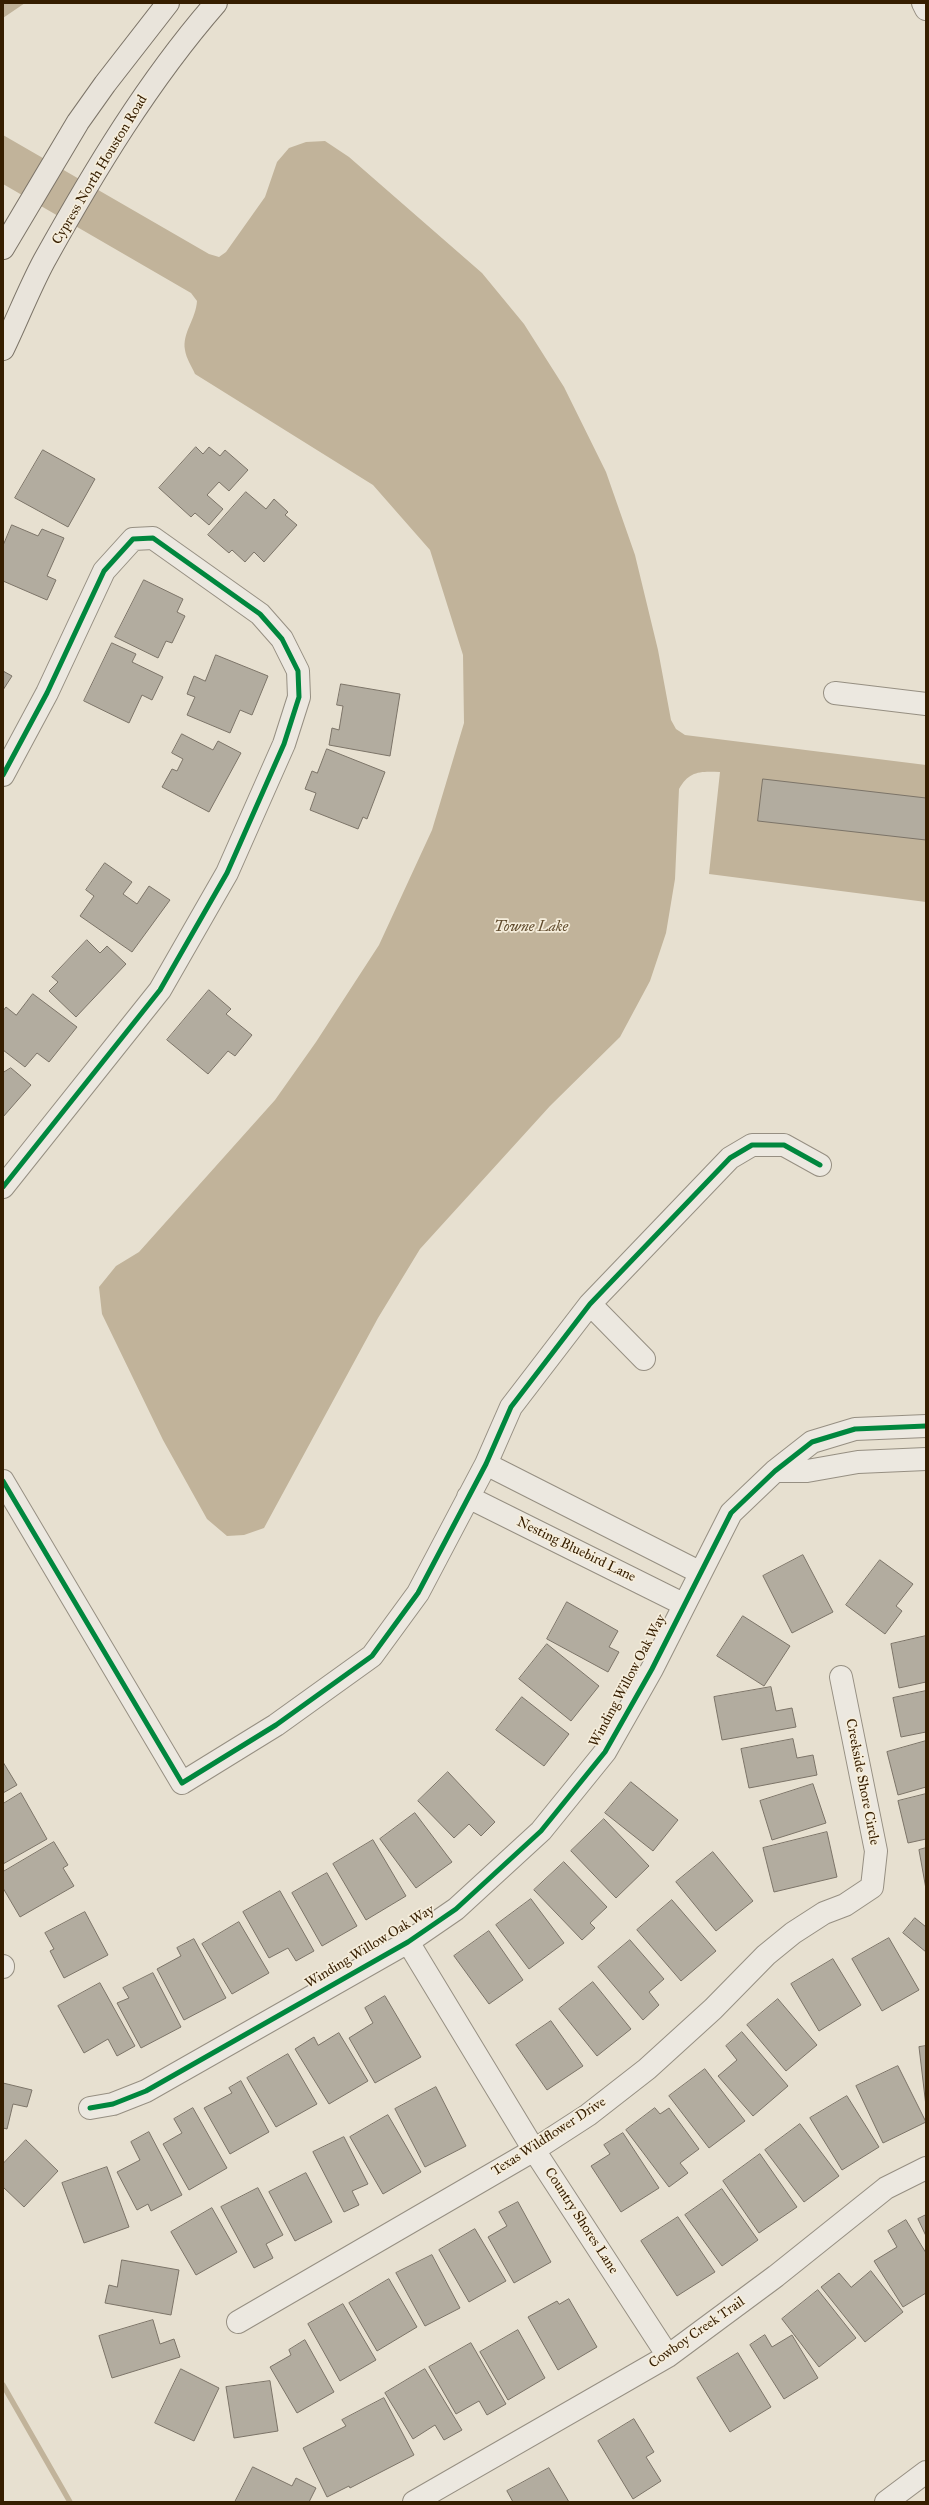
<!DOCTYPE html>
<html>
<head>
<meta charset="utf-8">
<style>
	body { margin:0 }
	#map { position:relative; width:929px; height:2505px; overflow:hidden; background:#e7e0d0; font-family:"IM FELL Great Primer",serif }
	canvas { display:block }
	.frame { position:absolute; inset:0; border:4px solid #361e00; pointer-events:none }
</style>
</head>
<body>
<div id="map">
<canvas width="929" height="2505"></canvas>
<div class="frame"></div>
</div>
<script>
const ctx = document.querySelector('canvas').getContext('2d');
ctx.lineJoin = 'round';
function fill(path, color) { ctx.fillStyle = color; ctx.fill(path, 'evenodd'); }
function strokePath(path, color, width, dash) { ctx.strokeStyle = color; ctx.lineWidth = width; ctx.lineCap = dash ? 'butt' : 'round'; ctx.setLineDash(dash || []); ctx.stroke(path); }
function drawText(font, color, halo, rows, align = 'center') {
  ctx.font = font + ' "IM FELL Great Primer",serif'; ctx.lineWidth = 3.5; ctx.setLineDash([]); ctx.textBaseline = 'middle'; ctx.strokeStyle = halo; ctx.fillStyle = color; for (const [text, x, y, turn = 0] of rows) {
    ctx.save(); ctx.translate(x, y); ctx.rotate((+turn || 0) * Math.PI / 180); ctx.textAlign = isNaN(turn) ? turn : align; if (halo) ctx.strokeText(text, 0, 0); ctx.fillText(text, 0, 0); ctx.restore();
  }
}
const water = new Path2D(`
	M 3,3 L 25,3 L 3,18 Z
	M 3,135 L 209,254 L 219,257 L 226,252 L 265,197 L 277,162 L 289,148 L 306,142 L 325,141 L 349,157 L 482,273 L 524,324 L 564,387 L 606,472 L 635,555 L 658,650 L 671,720 L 676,729 L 685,735 L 926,765 L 926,902 L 709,874 L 720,772 C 700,771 689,771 679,789 L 675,879 L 666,933 L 650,981 L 620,1037 L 550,1106 L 420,1249 L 378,1318 L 264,1528 L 244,1535 L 227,1536 L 207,1519 L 163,1440 L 102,1314 L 99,1287 L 116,1266 L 139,1252 L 275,1100 L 316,1042 L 379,945 L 432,830 L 464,723 L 463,655 L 430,550 L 373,485 L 195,374 C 192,367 186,358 185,350 C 182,333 196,319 197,301 L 191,293 L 3,184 Z`);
const stream = new Path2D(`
	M 3,2385 L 70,2502`);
const building = new Path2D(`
	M 196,447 L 203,454 L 209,447 L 220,456 L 225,450 L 248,470 L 229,491 L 219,482 L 207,495 L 223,509 L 209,525 L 195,513 L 191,517 L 159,488 Z
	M 43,450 L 95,479 L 68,527 L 15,498 Z
	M 246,492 L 266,509 L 274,499 L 288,512 L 285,515 L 297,525 L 264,562 L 254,552 L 245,562 L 232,550 L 229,553 L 208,535 Z
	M 12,525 L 38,536 L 42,529 L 64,538 L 47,576 L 56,580 L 47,600 L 3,581 L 3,546 Z
	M 144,580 L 183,599 L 177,612 L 185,616 L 172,643 L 166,641 L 158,658 L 115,637 Z
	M 112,643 L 136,654 L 132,662 L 163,677 L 152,700 L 142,695 L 129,723 L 84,701 Z
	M 216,655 L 268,676 L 252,715 L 240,710 L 230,733 L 187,715 L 195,697 L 187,694 L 194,676 L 205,681 Z
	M 3,671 L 12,676 L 3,690 Z
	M 341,684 L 400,694 L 390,756 L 329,745 L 332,728 L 339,730 L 343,706 L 337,705 Z
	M 182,734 L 213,750 L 218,741 L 241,753 L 209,812 L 162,787 L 172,769 L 177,771 L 183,759 L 172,753 Z
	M 327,749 L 385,772 L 367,819 L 363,817 L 358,829 L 310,810 L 316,793 L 305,789 L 312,771 L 317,773 Z
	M 763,779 L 926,798 L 926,840 L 758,821 Z
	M 105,863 L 132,882 L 123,894 L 137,904 L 149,886 L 170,900 L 132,952 L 80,916 L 94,896 L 86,890 Z
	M 87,940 L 100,953 L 107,946 L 126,964 L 76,1017 L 49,991 L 58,982 L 52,977 Z
	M 209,990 L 231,1009 L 226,1014 L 252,1035 L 235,1056 L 228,1051 L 208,1074 L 167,1040 Z
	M 33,994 L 77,1027 L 49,1062 L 37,1053 L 25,1067 L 3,1050 L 3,1011 L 6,1007 L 16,1015 Z
	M 11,1068 L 31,1085 L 3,1117 L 3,1073 Z
	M 803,1555 L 833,1612 L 792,1633 L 763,1576 Z
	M 880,1560 L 913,1584 L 896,1606 L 902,1611 L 885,1634 L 846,1605 Z
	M 567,1602 L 618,1631 L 609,1647 L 619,1652 L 608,1672 L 547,1639 Z
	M 743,1616 L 790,1646 L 764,1686 L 717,1656 Z
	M 926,1636 L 926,1682 L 899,1688 L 891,1644 Z
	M 547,1644 L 599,1686 L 571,1721 L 519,1679 Z
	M 771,1687 L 776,1711 L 792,1708 L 796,1727 L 722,1740 L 714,1697 Z
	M 926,1691 L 926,1732 L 901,1737 L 893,1698 Z
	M 522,1697 L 569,1734 L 544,1766 L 496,1730 Z
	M 793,1739 L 797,1758 L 813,1755 L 817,1775 L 749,1788 L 741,1749 Z
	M 926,1741 L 926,1787 L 898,1795 L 887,1752 Z
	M 3,1762 L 17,1785 L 3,1793 Z
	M 448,1772 L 495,1822 L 481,1836 L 469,1824 L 454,1838 L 418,1801 Z
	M 631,1782 L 678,1820 L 653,1851 L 605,1813 Z
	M 813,1784 L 826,1823 L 772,1840 L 760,1801 Z
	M 21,1793 L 47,1839 L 3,1864 L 3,1804 Z
	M 926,1794 L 926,1839 L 908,1843 L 898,1801 Z
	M 415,1813 L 452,1862 L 416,1888 L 380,1839 Z
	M 604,1819 L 649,1866 L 616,1898 L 571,1851 Z
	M 827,1832 L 837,1877 L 774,1892 L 763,1848 Z
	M 373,1840 L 406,1896 L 366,1920 L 333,1864 Z
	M 54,1842 L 68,1865 L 63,1868 L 74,1886 L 20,1917 L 3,1888 L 3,1872 Z
	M 926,1848 L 926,1889 L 919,1850 Z
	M 713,1852 L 753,1901 L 716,1931 L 676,1882 Z
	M 564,1862 L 607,1907 L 590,1923 L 595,1928 L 582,1940 L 534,1890 Z
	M 327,1873 L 357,1926 L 322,1946 L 292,1893 Z
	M 280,1891 L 314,1951 L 296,1961 L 288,1948 L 269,1958 L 243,1912 Z
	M 531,1899 L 564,1943 L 529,1969 L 496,1925 Z
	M 672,1900 L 716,1951 L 681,1981 L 637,1930 Z
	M 85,1912 L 108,1955 L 64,1978 L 50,1951 L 54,1949 L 45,1933 Z
	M 915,1918 L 926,1927 L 926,1952 L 903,1933 Z
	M 239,1922 L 269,1973 L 232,1994 L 202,1944 Z
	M 489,1931 L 523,1980 L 489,2004 L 454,1956 Z
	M 889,1938 L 919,1990 L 882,2011 L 852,1959 Z
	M 194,1939 L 226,1998 L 184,2020 L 157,1969 L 181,1956 L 177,1948 Z
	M 630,1940 L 664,1979 L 649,1992 L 659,2005 L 643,2020 L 598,1967 Z
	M 833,1959 L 861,2005 L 819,2031 L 791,1984 Z
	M 153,1973 L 181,2027 L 141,2048 L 117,2003 L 129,1998 L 123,1988 Z
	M 593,1982 L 631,2029 L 597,2056 L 559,2009 Z
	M 100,1983 L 135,2046 L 117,2056 L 108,2039 L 84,2053 L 58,2006 Z
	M 385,1996 L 421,2057 L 375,2083 L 349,2038 L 373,2023 L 365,2008 Z
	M 778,1999 L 817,2045 L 786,2071 L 747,2025 Z
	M 551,2021 L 583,2066 L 547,2090 L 516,2045 Z
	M 742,2032 L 788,2086 L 753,2116 L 718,2076 L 737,2060 L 726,2046 Z
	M 339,2033 L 368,2081 L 329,2104 L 295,2049 L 314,2037 L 318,2045 Z
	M 926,2046 L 926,2106 L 919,2047 Z
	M 288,2054 L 317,2104 L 276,2127 L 247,2078 Z
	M 898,2066 L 926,2122 L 883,2143 L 856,2086 Z
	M 705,2069 L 745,2121 L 709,2148 L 669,2096 Z
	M 241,2081 L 269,2132 L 230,2154 L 204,2108 L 232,2093 L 229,2088 Z
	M 3,2083 L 32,2090 L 27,2107 L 13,2104 L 7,2129 L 3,2128 Z
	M 436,2087 L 466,2146 L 425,2167 L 395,2109 Z
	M 847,2096 L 879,2147 L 842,2170 L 810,2118 Z
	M 193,2108 L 227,2168 L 189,2190 L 163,2144 L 182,2133 L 174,2119 Z
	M 655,2108 L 660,2114 L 669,2108 L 699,2149 L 680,2163 L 688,2173 L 669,2187 L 626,2130 Z
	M 388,2115 L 421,2172 L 383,2194 L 350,2137 Z
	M 800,2124 L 839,2176 L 804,2202 L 765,2150 Z
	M 149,2132 L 182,2195 L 151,2211 L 148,2204 L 137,2210 L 117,2172 L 140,2160 L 131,2142 Z
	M 623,2133 L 659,2188 L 621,2212 L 591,2166 L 610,2154 L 604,2145 Z
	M 344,2137 L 368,2184 L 352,2191 L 359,2205 L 344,2212 L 313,2152 Z
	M 26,2140 L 58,2171 L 24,2207 L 3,2187 L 3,2164 Z
	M 760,2154 L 797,2207 L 759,2233 L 723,2181 Z
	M 107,2167 L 129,2227 L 84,2243 L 62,2183 Z
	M 306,2173 L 332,2222 L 295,2241 L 269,2192 Z
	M 258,2188 L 283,2235 L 266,2244 L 273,2258 L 254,2268 L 221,2207 Z
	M 722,2189 L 758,2240 L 722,2266 L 685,2215 Z
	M 518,2202 L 551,2262 L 514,2283 L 488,2237 L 507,2226 L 499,2212 Z
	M 212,2208 L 237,2252 L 196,2275 L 171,2232 Z
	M 926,2215 L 926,2236 L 918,2219 Z
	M 678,2217 L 715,2272 L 677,2296 L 641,2241 Z
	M 906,2220 L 926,2253 L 926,2293 L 903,2307 L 874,2261 L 897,2247 L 888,2231 Z
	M 475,2229 L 506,2281 L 469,2302 L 439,2250 Z
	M 432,2255 L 460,2308 L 425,2326 L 396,2273 Z
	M 122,2260 L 179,2270 L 171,2315 L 105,2303 L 109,2285 L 117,2287 Z
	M 871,2271 L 903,2312 L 865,2342 L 821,2287 L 839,2273 L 851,2287 Z
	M 389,2279 L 417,2327 L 377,2351 L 349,2303 Z
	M 818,2290 L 856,2338 L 819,2367 L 782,2319 Z
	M 569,2299 L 597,2347 L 558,2370 L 528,2317 L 557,2301 L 559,2304 Z
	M 343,2304 L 376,2360 L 340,2381 L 308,2324 Z
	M 153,2320 L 160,2344 L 174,2339 L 180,2357 L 112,2378 L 99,2336 Z
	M 518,2330 L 545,2378 L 508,2400 L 480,2352 Z
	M 765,2335 L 772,2347 L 792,2335 L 818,2378 L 784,2399 L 750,2345 Z
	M 305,2340 L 334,2392 L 297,2413 L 270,2367 L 291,2355 L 289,2350 Z
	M 471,2343 L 506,2404 L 487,2415 L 479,2401 L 456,2414 L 429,2367 Z
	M 738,2353 L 771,2407 L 730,2432 L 697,2378 Z
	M 181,2369 L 219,2388 L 194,2441 L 155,2423 Z
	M 425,2369 L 462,2430 L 444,2440 L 435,2425 L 413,2439 L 385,2393 Z
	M 270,2381 L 278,2431 L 234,2438 L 226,2387 Z
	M 384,2398 L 414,2455 L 350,2488 L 349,2486 L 327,2497 L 303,2448 L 346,2426 L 342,2420 Z
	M 634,2419 L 654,2452 L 646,2457 L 661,2481 L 633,2499 L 598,2441 Z
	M 253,2467 L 292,2486 L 296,2478 L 316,2488 L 309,2502 L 235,2502 Z
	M 549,2468 L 569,2502 L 513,2502 L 507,2491 Z`);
const minor = new Path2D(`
	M 923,3 L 926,9
	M 835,693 L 926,704
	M 3,775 L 47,693 L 104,571 L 133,539 L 153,538 L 260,614 L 282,639 L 298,671 L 299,697 L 284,744 L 227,873 L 160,990 L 3,1187
	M 590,1304 L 644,1359
	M 486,1464 L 699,1572
	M 775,1471 L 807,1471 L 858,1462 L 926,1459
	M 3,1481 L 182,1783 L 276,1725 L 372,1656 L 418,1593 L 486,1464 L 511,1407 L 590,1304 L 730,1158 L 752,1145 L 784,1145 L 820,1165
	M 468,1497 L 683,1604
	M 408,1942 L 534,2150 L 668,2356
	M 3,1966 L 3,1967
	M 90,2108 L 113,2104 L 146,2091 L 408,1942 L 456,1909 L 541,1831 L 605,1752 L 652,1669 L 731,1513 L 775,1471 L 812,1442 L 855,1429 L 926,1426
	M 238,2322 L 534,2150 L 588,2115 L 647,2069 L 713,2009 L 766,1955 L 793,1933 L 824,1913 L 845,1905 L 872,1887 L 876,1851 L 841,1677
	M 414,2502 L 668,2356 L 776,2276 L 886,2188 L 926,2168
	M 886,2502 L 926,2472`);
const major = new Path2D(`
	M 3,248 L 78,122 L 105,84 L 168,3
	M 3,349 C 17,320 29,289 44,261 C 94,171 148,81 216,3`);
const cycleway = new Path2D(`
	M 3,775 L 47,693 L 104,571 L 133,539 L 153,538 L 260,614 L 282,639 L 298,671 L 299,697 L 284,744 L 227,873 L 160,990 L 3,1187
	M 3,1481 L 182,1783 L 276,1725 L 372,1656 L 418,1593 L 486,1464 L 511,1407 L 590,1304 L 730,1158 L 752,1145 L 784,1145 L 820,1165
	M 90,2108 L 113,2104 L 146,2091 L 408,1942 L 456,1909 L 541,1831 L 605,1752 L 652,1669 L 731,1513 L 775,1471 L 812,1442 L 855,1429 L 926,1426`);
const streetNames = [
	["Cypress North Houston Road",100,170,-59],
	["Nesting Bluebird Lane",576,1550,26],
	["Winding Willow Oak Way",628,1681,-62],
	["Creekside Shore Circle",862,1782,79],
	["Winding Willow Oak Way",370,1947,-31],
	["Texas Wildflower Drive",549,2137,-33],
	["Country Shores Lane",581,2221,57],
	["Cowboy Creek Trail",697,2333,-35]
];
const waterNames = [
	["Towne Lake",531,927]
];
fill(water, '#c1b39a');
strokePath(stream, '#c1b39a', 5.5);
fill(building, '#b2ac9f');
strokePath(building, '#7c7468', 1);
strokePath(minor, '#968f82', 24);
strokePath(major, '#7c7468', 24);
strokePath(minor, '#ece8e0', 22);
strokePath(major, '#e9e4db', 22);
strokePath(cycleway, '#00873e', 5);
drawText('14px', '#361e00', '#f5eddb', streetNames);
drawText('italic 15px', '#614c2e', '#f5eddb', waterNames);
</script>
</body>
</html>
